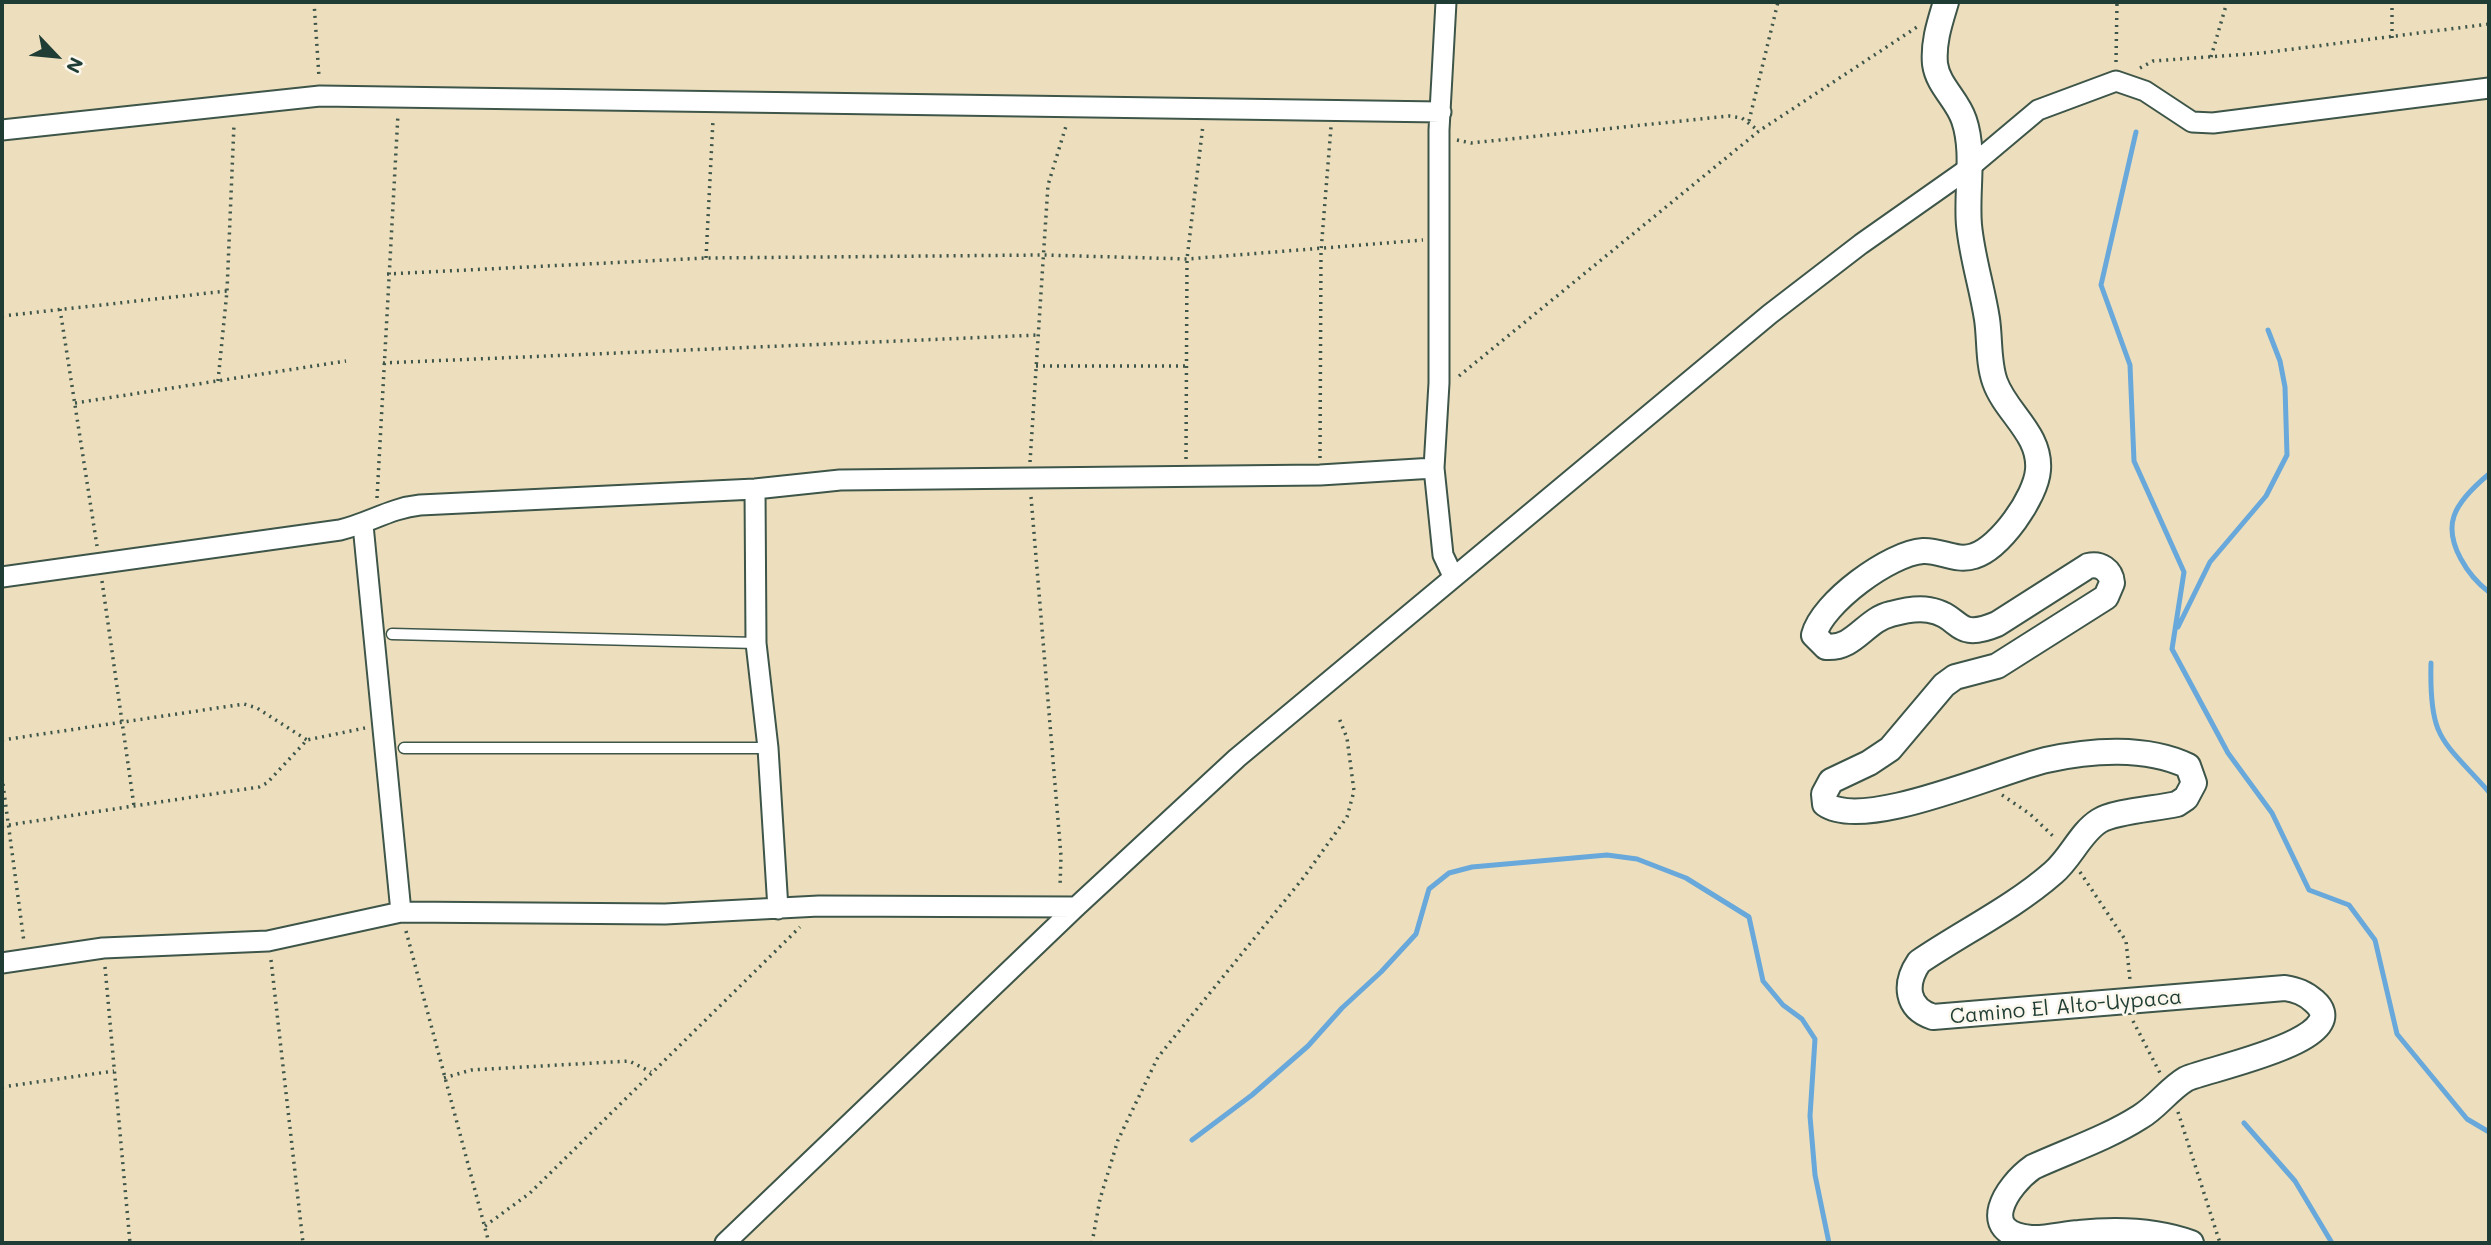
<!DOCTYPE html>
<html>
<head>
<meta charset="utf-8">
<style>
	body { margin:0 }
	#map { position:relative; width:2491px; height:1245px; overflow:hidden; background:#eddfbd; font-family:Mali,sans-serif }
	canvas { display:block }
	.frame { position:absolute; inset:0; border:4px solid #1f3d34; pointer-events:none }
	.north { position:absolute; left:21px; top:21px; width:70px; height:70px; -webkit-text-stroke:5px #fbf7ec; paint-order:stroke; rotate:116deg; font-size:19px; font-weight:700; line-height:28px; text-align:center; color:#1f3d34 }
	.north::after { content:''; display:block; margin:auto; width:24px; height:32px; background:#1f3d34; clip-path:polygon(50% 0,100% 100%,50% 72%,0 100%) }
</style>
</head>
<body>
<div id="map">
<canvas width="2491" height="1245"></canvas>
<div class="frame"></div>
<div class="north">N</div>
</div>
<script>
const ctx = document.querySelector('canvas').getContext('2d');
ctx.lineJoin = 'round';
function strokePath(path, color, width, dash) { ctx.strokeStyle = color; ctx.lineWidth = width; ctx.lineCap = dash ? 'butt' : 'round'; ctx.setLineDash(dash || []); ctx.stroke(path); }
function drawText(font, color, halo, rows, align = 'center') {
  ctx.font = font + ' Mali,sans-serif'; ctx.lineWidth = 5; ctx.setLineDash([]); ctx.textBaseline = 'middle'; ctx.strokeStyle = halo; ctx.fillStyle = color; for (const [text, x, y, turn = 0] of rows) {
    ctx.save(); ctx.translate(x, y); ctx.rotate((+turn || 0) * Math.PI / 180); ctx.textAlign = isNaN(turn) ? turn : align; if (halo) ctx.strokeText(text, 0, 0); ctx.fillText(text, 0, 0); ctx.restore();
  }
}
const stream = new Path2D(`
	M 2136,132 L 2101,285 L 2130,365 L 2134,461 L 2184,572 L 2172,649 L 2228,753 L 2272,813 L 2309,890 L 2349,905 L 2375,940 L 2397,1034 L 2467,1119 L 2489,1132
	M 2489,474 C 2477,484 2459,501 2454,516 C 2445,543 2469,577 2489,592
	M 2178,627 L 2210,562 L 2266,496 L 2287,455 L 2285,387 L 2280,361 L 2268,330
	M 2431,663 C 2429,740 2442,739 2489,792
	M 2244,1123 L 2295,1181 L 2332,1243
	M 1192,1140 L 1252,1095 L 1308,1046 L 1342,1008 L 1381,972 L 1416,934 L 1429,889 L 1449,873 L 1472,867 L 1607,855 L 1637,859 L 1686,878 L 1749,917 L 1763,981 L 1783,1005 L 1802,1019 L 1815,1039 L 1810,1116 L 1815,1175 L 1829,1243`);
const path = new Path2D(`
	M 314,2 L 319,77
	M 2392,38 L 2392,2
	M 2211,57 L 2227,2
	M 2116,62 L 2117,2
	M 2140,68 L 2153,61 L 2262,53 L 2489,24
	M 1749,121 L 1778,2
	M 1457,140 L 1471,143 L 1729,116 L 1742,118 L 1759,131
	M 706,258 L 713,120
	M 387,274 L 706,258 L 1044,255 L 1187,259 L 1423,240
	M 60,309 L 97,546
	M 2,316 L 227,291
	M 383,363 L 1038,335
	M 1036,366 L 1186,366
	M 1459,376 L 1759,131 L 1917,27
	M 218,381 L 227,291 L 234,124
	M 75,403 L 346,361
	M 1320,458 L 1321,251 L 1331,127
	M 1186,459 L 1187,259 L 1203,125
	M 1030,462 L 1048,185 L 1066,126
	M 1031,497 L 1061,856 L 1060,887
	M 377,498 L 398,114
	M 102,581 L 134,806
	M 2,740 L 244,704 L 257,708 L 307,740
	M 2,777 L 24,942
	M 2002,795 L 2030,814 L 2055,838
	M 2,826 L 259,787 L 267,783 L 307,740 L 365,728
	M 2080,872 L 2126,941 L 2130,980
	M 406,931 L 489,1243
	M 271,960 L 303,1243
	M 105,967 L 130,1243
	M 2133,1021 L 2160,1073
	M 444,1078 L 471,1070 L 629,1061 L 651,1072
	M 2,1087 L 114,1071
	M 2178,1112 L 2220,1243
	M 485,1226 L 530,1193 L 800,927
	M 1092,1243 L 1100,1199 L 1118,1140 L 1158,1057 L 1304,877 L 1347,817 L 1354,791 L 1347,738 L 1339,718`);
const service = new Path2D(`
	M 392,634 L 756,643
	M 404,748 L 768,748`);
const minor = new Path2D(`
	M 2,130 L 320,96 L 1441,112
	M 1434,468 L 1439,383 L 1439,130 L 1446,2
	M 755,489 L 756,643 L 768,748 L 778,909
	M 363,525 L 401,912
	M 2,577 L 340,530 C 369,523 391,508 420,505 L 755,489 L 840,480 L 1320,475 L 1434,468 L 1443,555 L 1453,576
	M 2,963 L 103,948 L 268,941 L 401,912 L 665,914 L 819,906 L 1076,907
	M 725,1243 L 1076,907 L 1237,758 L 1770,314 L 1861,244 L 1969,168 L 2038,110 L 2116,81 L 2145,91 L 2192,122 L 2213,123 L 2489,88`);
const tertiary = new Path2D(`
	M 1946,2 C 1940,22 1933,42 1935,64 C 1938,86 1957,99 1964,120 C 1975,152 1966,192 1969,225 C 1972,257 1982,287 1987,319 C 1990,339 1988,363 1995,382 C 2006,413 2041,434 2038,470 C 2036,497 2000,548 1974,556 C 1956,562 1941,550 1923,551 C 1890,553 1822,603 1814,635 L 1826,647 C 1855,649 1865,620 1891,614 C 1902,611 1918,608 1929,610 C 1963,616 1954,642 1997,624 L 2088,566 C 2100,563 2111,570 2112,583 L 2106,597 L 1997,666 L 1955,677 L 1944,685 L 1890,749 L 1869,763 L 1831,781 L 1824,794 L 1825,804 C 1864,832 1999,771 2046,760 C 2091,750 2146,746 2188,766 L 2194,783 L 2186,798 L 2177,804 C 2156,809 2115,811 2099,821 C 2080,833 2071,858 2053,873 C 2013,908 1963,932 1919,962 C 1904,984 1906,1008 1933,1017 L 2285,988 C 2297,990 2305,993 2314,1001 C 2360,1040 2202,1070 2186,1079 C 2169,1089 2157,1107 2140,1117 C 2107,1138 2068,1151 2033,1167 C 2006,1186 1976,1233 2031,1238 C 2046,1239 2064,1234 2079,1233 C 2117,1229 2155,1230 2191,1243`);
const streetNames = [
	["Camino El Alto-Uypaca",2066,1007,-5]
];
strokePath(stream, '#68a8db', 5);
strokePath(service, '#3e5549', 13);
strokePath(minor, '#3e5549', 23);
strokePath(tertiary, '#3e5549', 28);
strokePath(path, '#3e5549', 3.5, [2, 5]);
strokePath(service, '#fff', 10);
strokePath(minor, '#fff', 19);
strokePath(tertiary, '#fff', 24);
drawText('21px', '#1f3d34', '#fbf7ec', streetNames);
</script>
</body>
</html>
